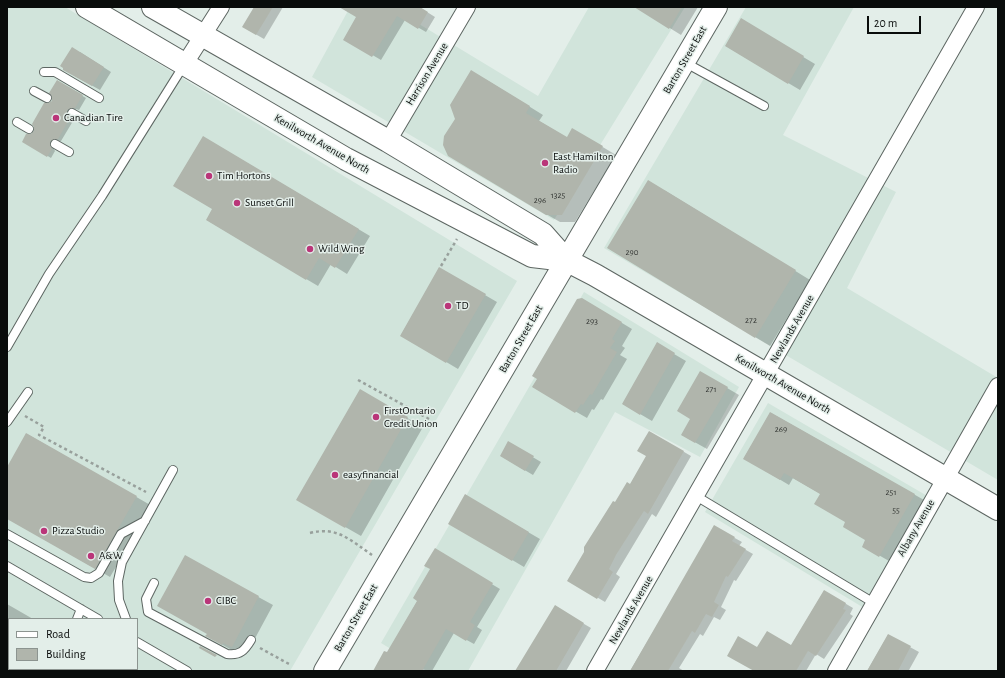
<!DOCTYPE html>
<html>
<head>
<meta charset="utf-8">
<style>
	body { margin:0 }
	#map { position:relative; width:1005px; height:678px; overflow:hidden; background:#e3eee9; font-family:"Alegreya Sans",sans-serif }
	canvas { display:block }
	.frame { position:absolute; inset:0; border:8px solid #090c0b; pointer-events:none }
	.legend { position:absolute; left:8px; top:618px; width:130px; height:52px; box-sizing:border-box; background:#e3eee9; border:1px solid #8c9490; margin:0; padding:5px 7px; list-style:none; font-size:12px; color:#090c0b }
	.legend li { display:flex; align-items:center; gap:8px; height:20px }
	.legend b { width:20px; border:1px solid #8c9490 }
	.scale { position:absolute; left:867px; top:16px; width:54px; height:18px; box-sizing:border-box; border:2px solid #090c0b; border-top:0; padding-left:5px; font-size:12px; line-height:14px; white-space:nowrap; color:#090c0b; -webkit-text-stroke:3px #e3eee9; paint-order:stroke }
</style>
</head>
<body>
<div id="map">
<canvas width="1005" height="678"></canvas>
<div class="frame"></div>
<ul class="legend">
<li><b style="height:5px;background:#fff"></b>Road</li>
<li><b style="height:11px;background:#b0b5ac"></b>Building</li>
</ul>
<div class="scale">20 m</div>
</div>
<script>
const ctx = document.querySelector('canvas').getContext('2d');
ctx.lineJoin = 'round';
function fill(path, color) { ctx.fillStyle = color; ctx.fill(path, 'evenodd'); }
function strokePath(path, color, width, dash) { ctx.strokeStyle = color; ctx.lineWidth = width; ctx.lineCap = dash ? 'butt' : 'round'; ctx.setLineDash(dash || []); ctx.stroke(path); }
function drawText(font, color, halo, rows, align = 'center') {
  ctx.font = font + ' "Alegreya Sans",sans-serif'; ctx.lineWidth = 3; ctx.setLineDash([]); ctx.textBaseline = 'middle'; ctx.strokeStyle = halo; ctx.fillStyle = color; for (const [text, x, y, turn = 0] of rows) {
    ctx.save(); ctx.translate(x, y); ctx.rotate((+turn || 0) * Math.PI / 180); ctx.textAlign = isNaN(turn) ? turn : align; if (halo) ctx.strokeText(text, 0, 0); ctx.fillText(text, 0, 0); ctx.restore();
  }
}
const built = new Path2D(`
	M 7,7 L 65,7 L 517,281 L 290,671 L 7,671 ZM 9,619 L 137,619 L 137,669 L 9,669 Z
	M 350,7 L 391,7 L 538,96 L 589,7 L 685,7 L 554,220 L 312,77 Z
	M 746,7 L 854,7 L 783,135 L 896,192 L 847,288 L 998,378 L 998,480 L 604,248 Z
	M 584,292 L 739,387 L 700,457 L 615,412 L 468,671 L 427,671 L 381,643 Z
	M 768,403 L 929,497 L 864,608 L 705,512 Z`);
const shadow = new Path2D(`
	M 255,7 L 283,7 L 264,39 L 243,27 Z
	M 350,7 L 419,7 L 435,17 L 426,32 L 405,20 L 381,60 L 345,39 L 358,17 Z
	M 636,7 L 698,7 L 681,35 Z
	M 741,20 L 815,64 L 800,90 L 726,46 Z
	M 80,52 L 111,72 L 100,90 L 64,70 Z
	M 485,79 L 543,115 L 539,121 L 567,138 L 586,137 L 616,155 L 575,222 L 560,222 L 546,214 Z
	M 57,81 L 86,98 L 79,110 L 76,109 L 71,112 L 70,116 L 73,121 L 61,141 L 54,143 L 53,147 L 55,151 L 51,158 L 23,141 L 35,132 L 48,104 L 52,102 Z
	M 203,137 L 370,236 L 347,274 L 331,264 L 318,286 L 207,220 L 214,209 Z
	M 664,190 L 810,280 L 770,346 L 755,337 Z
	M 440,269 L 497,302 L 458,369 L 401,335 Z
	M 582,299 L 632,329 L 622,346 L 625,348 L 620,355 L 627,359 L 603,400 L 601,399 L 594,410 L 592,409 L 587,418 L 533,387 Z
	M 657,344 L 686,361 L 652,421 L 623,404 Z
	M 700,372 L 739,395 L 707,449 L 682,435 L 691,419 Z
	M 360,391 L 423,427 L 361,536 L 298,500 Z
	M 771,413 L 924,500 L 889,561 L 863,546 L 867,540 L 847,522 L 821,494 L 793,478 L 789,485 L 744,458 Z
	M 650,432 L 691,456 L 656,517 L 652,514 L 616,574 L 620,577 L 605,602 L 568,580 L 615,504 L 630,485 L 647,456 Z
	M 27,434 L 152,506 L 110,577 L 7,518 L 7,469 Z
	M 509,443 L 541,462 L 533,475 L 501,456 Z
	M 466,496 L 540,539 L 524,567 L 450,523 Z
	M 715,527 L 742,542 L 739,546 L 753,554 L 736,581 L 734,580 L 721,607 L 726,610 L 720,620 L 714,617 L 703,636 L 700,634 L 679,668 L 684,671 L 630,671 Z
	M 435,550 L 500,589 L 477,627 L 482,630 L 474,644 L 454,633 L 432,671 L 374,671 L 387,654 L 418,600 L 431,569 Z
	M 185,557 L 273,605 L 246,655 L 238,650 L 237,653 L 221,644 L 208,634 Z
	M 824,591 L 853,608 L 850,614 L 853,616 L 824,659 L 816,654 L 806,671 L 756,671 L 758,648 L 791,646 Z
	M 7,604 L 33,619 L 9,619 L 9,669 L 48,669 L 46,671 L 7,671 Z
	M 555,607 L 591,628 L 566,671 L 517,671 Z
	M 888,635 L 919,652 L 909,670 L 911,671 L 867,671 Z`);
const building = new Path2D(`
	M 254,7 L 273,7 L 256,35 L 242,27 Z
	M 339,7 L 420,7 L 428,12 L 418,29 L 397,16 L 372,57 L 343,40 L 356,17 Z
	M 634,7 L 682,7 L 669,29 Z
	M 741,18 L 804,56 L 788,84 L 725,46 Z
	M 72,47 L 104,67 L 92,86 L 63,70 L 63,68 L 60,66 Z
	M 471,70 L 530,106 L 526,113 L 567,137 L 572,128 L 603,146 L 562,215 L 546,215 L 448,156 L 443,145 L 444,136 L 455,119 L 450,105 Z
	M 57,80 L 83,95 L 75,108 L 72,108 L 67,110 L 67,113 L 70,118 L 58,139 L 50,141 L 50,144 L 52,149 L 47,157 L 22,142 L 26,134 L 31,134 L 34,131 L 34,127 L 32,124 L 44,103 L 48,103 L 52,101 L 52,97 L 49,93 Z
	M 203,136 L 359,229 L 335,268 L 319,258 L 306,280 L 206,220 L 212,209 L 173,186 Z
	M 648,180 L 796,270 L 755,338 L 607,248 Z
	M 439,267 L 486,294 L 446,363 L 400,336 Z
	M 582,298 L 622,322 L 612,339 L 615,341 L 610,348 L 617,352 L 592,395 L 590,394 L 583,405 L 581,404 L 575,413 L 532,387 L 537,379 L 532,376 L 577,299 Z
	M 657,342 L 675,353 L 640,415 L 622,404 Z
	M 700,371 L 728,387 L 695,443 L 681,435 L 690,419 L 677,411 Z
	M 360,389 L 408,417 L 345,528 L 296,500 Z
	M 770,412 L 915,494 L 879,557 L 862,547 L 865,540 L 843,527 L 845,522 L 814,504 L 820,494 L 784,473 L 780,480 L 743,459 Z
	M 649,431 L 684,451 L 648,514 L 644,511 L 616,555 L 609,569 L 613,572 L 597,599 L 567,581 L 584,552 L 584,547 L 613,501 L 615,502 L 627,482 L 630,484 L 646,456 L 637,451 Z
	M 26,433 L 137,496 L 95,569 L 7,519 L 7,467 Z
	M 508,441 L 534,456 L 525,471 L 500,456 Z
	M 465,494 L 529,532 L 512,561 L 448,524 Z
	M 714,525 L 735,537 L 732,541 L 746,549 L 728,577 L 726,576 L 714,602 L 719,605 L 712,617 L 706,614 L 695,633 L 692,631 L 668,671 L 630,671 Z
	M 435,548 L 493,583 L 470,622 L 475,625 L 466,641 L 446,629 L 422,671 L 373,671 L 384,651 L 387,652 L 417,601 L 413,598 L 430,569 L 424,566 Z
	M 185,555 L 259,596 L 232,647 L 223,643 L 222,645 L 205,636 L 207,634 L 157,606 Z
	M 824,590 L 846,603 L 843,609 L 846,610 L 816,656 L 808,651 L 796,671 L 754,671 L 727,656 L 738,636 L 757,647 L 767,631 L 791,645 Z
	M 555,605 L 584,623 L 556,671 L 515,671 Z
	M 888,634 L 911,646 L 898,671 L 867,671 Z
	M 200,646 L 217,655 L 215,657 L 199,648 Z`);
const path = new Path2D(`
	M 441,266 L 457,239
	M 358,380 L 429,419
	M 25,416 L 44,427 L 39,435 L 146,492
	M 310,533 C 337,526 350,540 372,555
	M 260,648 L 289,664`);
const service = new Path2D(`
	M 684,62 L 764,106
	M 44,72 L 55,72 L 99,98
	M 34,91 L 47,98
	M 72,113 L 86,121
	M 17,122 L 29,129
	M 55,144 L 69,152
	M 7,347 L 49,274 L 102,196 L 184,65
	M 7,422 L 28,392
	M 696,496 L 874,603
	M 7,534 L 84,577 L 91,578 L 99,573 L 121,534 L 145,521
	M 7,566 L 98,619
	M 154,583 L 146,599 L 148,612 L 227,654 C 240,656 245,650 251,640
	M 77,619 L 81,609
	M 126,619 L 119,600 L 118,581 L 122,562 L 173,470
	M 137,642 L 187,671
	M 49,671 L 50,669`);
const minor = new Path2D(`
	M 184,65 L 221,7
	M 388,141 L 467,7
	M 595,671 L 976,7
	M 836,671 L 998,386`);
const secondary = new Path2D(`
	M 87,7 L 346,159 L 532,256 L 566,260 L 595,275 L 998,509
	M 153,7 L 388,141 L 543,234 L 566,260
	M 325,671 L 716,7`);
const markers = [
	[56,118,4,"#ba3579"],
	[545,163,4,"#ba3579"],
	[209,176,4,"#ba3579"],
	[237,203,4,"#ba3579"],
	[310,249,4,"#ba3579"],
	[448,306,4,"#ba3579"],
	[376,417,4,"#ba3579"],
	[335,475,4,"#ba3579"],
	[44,531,4,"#ba3579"],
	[91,556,4,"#ba3579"],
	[208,601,4,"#ba3579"]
];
const numberNames = [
	["1325",558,195],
	["296",540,200],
	["290",632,252],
	["272",751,320],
	["293",592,321],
	["271",711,389],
	["269",781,429],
	["251",891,492],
	["55",896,510]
];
const streetNames = [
	["Barton Street East",685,60,-60],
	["Harrison Avenue",427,74,-59],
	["Kenilworth Avenue North",322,144,30],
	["Newlands Avenue",792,329,-60],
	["Barton Street East",521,339,-60],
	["Kenilworth Avenue North",783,384,30],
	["Albany Avenue",916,528,-60],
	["Newlands Avenue",631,610,-60],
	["Barton Street East",356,618,-60]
];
const poiNames = [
	["Canadian Tire",64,118],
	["East Hamilton",553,157],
	["Radio",553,170],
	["Tim Hortons",217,176],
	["Sunset Grill",245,203],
	["Wild Wing",318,249],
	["TD",456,306],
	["FirstOntario",384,411],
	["Credit Union",384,424],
	["easyfinancial",343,475],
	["Pizza Studio",52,531],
	["A&W",99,556],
	["CIBC",216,601]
];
fill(built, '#d1e4db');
fill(shadow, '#0003');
fill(building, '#b0b5ac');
strokePath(service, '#5d6662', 10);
strokePath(minor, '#5d6662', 18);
strokePath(secondary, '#5d6662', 24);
strokePath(path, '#98a09c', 2.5, [3, 3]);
strokePath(service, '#fff', 8);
strokePath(minor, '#fff', 16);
strokePath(secondary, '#fff', 22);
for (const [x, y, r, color] of markers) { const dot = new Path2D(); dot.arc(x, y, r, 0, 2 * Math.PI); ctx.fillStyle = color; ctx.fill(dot); strokePath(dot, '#e3eee9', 1.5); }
drawText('9px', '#333633', null, numberNames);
drawText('11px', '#090c0b', '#e3eee9', streetNames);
drawText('11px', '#090c0b', '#e3eee9', poiNames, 'left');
</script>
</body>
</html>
